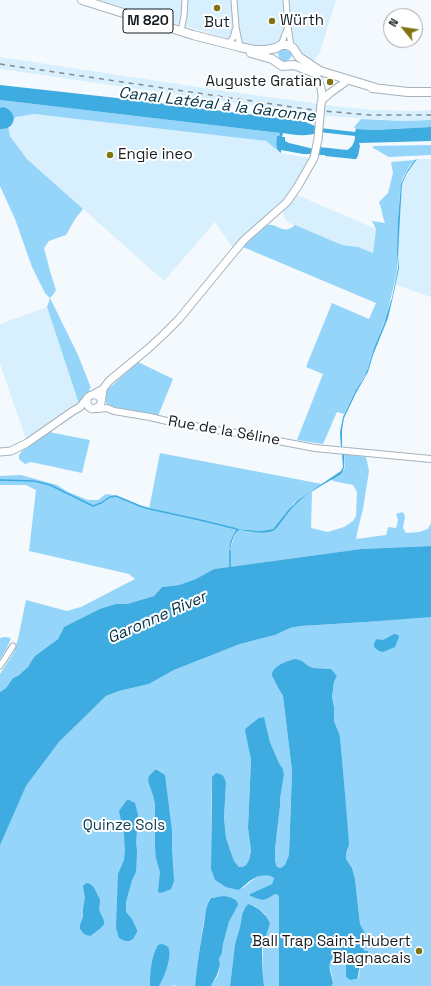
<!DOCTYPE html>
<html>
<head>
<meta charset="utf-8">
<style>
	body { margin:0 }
	#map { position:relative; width:431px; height:986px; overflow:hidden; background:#f3f9fd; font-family:"Space Grotesk",sans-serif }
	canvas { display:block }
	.north { position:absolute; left:383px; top:8px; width:40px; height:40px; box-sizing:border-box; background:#fff; border:1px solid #a2a4a6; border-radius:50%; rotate:300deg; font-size:11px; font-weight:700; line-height:16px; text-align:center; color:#161c20 }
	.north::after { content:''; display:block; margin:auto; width:14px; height:18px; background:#817212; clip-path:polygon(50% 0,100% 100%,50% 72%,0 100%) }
</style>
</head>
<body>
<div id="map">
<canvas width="431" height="986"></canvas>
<div class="north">N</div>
</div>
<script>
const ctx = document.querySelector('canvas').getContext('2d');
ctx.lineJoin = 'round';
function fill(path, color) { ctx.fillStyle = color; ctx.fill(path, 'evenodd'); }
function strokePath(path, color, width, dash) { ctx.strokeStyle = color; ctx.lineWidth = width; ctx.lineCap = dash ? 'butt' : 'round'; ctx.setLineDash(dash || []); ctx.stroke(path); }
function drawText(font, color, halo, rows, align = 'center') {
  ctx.font = font + ' "Space Grotesk",sans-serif'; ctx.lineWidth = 4; ctx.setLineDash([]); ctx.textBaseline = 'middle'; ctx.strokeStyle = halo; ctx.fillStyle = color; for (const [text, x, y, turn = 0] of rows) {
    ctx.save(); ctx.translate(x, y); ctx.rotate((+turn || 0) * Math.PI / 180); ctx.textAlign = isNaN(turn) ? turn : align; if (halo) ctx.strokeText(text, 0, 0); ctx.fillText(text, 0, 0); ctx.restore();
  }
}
const built = new Path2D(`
	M 99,0 L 336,0 L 320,52 L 312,64 Z
	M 0,57 L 211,89 L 320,104 L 318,115 L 0,69 Z
	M 324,105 L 373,110 L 413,111 L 431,110 L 431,120 L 403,121 L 323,116 Z
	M 34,114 L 266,141 L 280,153 L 310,158 L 292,190 L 284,201 L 233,248 L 215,222 L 164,281 L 27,159 L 10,136 L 8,125 L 16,117 Z
	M 417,159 L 431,159 L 431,297 L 396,285 L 399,268 L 398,257 L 400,217 L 402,184 L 409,170 Z
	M 297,195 L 376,229 L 373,253 L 358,247 L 342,245 L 289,223 L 284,218 L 283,211 L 293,201 Z
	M 47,307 L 79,404 L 26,439 L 0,364 L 0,324 Z`);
const green = new Path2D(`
	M 279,50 C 285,49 288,50 292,54 C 289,66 275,62 279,50 Z
	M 0,100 L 280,133 L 279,136 L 277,136 L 276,145 L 278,151 L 266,141 L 34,114 L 16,117 L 8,125 L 10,136 L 27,159 L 83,209 L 75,219 L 66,235 L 49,241 L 44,248 L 50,271 L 56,290 L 53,295 L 50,298 L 78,355 L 91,388 L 89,389 L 90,391 L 79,404 L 47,307 L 50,298 L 45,293 L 32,267 L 15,219 L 0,186 Z
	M 361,119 L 403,121 L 431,120 L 431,127 L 375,130 L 356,129 L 354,127 Z
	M 431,145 L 431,155 L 389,157 L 373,148 L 373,146 Z
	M 415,160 L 408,168 L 402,180 L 400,193 L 398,219 L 397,271 L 387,315 L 374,348 L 366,374 L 356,390 L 344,414 L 337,412 L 323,444 L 297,440 L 323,374 L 306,367 L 332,303 L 369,319 L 376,303 L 243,247 C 248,242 260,229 265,226 C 276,220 282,237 295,225 L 342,245 L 358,247 L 373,253 L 376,229 L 372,221 L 385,223 C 382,216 382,209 379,202 L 388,193 L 393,173 L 391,162 Z
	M 138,362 L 173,379 L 158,416 L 147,413 L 114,407 L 108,405 L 105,401 L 105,395 L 108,389 Z
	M 49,432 L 90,440 L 82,473 L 31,462 L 25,464 L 19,459 L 19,455 L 22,451 Z
	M 160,453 L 322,484 L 302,497 L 294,503 L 273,529 L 260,531 L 237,529 C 232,533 230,545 229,551 L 230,552 C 232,545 233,534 239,530 C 248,531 264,535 273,531 C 279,528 287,513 292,507 C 298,501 305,496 312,492 L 311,528 L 328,532 L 344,527 L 353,521 L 356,516 L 357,492 L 353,485 L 333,481 L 332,479 C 346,471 346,470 344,454 L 366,457 L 369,471 L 363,509 L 358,529 L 356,539 L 386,535 L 388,527 L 396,528 L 398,520 L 396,514 L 403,512 L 405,517 L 403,528 L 406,533 L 419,532 L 428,529 L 431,523 L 431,546 L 361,549 L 214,569 L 197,579 L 179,585 L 162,587 L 154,596 L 127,604 L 116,604 L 64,627 L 58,639 L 35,656 L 32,660 L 28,667 L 19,675 L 13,678 L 6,688 L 0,692 L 0,674 L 14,652 L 18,639 L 26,600 L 67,611 L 81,607 L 135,579 L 129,574 L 29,551 L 36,490 L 26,485 L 0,485 L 0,476 L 21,475 L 57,485 L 68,492 L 88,500 L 98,500 L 106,494 L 113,495 L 149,509 Z
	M 420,617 L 431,617 L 431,986 L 331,986 L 333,984 C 333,977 330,969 329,962 C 333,957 338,956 342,951 L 343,952 L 346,966 L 346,977 L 350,980 L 357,979 L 359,976 L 360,967 L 367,956 L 366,951 L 363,948 L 363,946 L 369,939 L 365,933 L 360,924 L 355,879 L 352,868 L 346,859 L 346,855 L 348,850 L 344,781 L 340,736 L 334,721 L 334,707 L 332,697 L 334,682 L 337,676 L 331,669 L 313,668 L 307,665 L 273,679 L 278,685 L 283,696 L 292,771 L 289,855 L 285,866 L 281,868 L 277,867 L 275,861 L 275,849 L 280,806 L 280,799 L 284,775 L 283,769 L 279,763 L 270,742 L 266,725 L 252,724 L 246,728 L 251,760 L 248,828 L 251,851 L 249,860 L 246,865 L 242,867 L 239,867 L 234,861 L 226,838 L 224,818 L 226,783 L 212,777 L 211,808 L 211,869 L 243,888 C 251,881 264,869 274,878 L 272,884 L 250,894 L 250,896 C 263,901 263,902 275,894 L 278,895 L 279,898 L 279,986 L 264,986 L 262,967 L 265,914 L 255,906 L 242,915 L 240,927 L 235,944 L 230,986 L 211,986 L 218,975 L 220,965 L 219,959 L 222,953 L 223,944 L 229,922 L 238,905 L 215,897 L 211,898 L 209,900 L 205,914 L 199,953 L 195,986 L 176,986 L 174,985 L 172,986 L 0,986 L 0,841 L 26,786 L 59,742 L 106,696 L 119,691 L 149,684 L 174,670 L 240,644 L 275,635 L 290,628 L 301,626 L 366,622 Z
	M 5,637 L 11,638 L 7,648 L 0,659 L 0,638 Z`);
const water = new Path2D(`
	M 0,85 L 126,99 L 303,121 L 320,128 L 355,132 L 356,129 L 375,130 L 431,127 L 431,141 L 359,143 L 360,146 L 358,156 L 356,159 L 354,159 L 325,156 L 325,155 L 319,155 L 318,153 L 310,153 L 310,154 L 303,154 L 281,150 L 281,153 C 275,149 276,143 277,136 L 279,136 L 280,133 L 0,100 ZM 319,132 L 355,136 C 355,142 352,148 347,150 L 319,147 L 318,150 L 289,143 L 285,141 L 285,137 L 282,137 L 283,133 C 294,135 308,137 319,132 Z
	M 3,107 C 18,111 17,129 1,129 L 0,129 L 0,108 Z
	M 417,159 L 407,173 L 402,184 L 400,217 L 398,257 L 399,268 L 392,301 L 388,318 L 373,355 L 368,372 L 356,393 L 344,418 L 342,430 L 342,449 L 341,448 L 340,432 L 343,417 L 356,390 L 365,376 L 368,368 L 374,348 L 384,324 L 392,298 L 398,268 L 397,253 L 398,219 L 401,184 L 407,171 L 415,160 Z
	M 342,454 L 344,454 C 344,461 346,468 341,474 C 325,484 308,492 295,505 C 288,511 279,528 273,531 C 264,535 248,531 239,530 C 232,535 231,545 230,553 C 228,547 232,534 237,529 L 260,531 L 273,529 L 289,509 L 298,500 L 341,471 L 343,467 Z
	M 431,546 L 431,617 L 366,622 L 301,626 L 290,628 L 275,635 L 240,644 L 174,670 L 149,684 L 119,691 L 106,696 L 59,742 L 26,786 L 0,845 L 0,692 L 6,688 L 13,678 L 19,675 L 28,667 L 32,660 L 35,656 L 58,639 L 64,627 L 100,609 L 116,604 L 127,604 L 154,596 L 162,587 L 179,585 L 196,579 L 214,569 L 361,549 Z
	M 394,634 L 398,635 L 399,637 L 395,647 L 383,652 L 379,651 L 374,647 L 374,643 L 377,639 L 383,640 Z
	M 296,659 L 302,661 L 307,665 L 313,668 L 331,669 L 337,676 L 334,682 L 332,697 L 334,707 L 334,721 L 340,736 L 344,781 L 349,844 L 346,855 L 346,859 L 352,868 L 355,879 L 360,924 L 365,933 L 369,939 L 369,943 L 366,944 L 363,946 L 364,950 L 366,951 L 368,951 L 368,952 C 367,958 363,961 360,967 C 358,971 359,975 357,979 L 350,980 L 346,977 L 346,966 L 343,952 L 342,951 C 340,952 339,955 337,956 C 333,959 336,955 332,959 C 326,965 333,977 333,984 L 331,986 L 279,986 L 279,898 L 278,895 L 275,894 C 263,902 263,901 250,896 L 250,894 L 272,884 L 274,878 C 269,874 260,875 255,878 C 248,881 244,887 238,890 L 226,887 L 215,880 L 211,869 L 212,777 L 216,773 C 223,774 224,776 226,783 L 224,818 L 226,838 L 234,861 L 239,867 L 242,867 L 246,865 L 249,860 L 251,851 L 248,828 L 251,760 L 245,730 L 246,728 L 259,718 L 264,717 L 270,742 L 279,763 L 283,769 L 284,775 L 280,799 L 280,806 L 275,849 L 275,861 L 277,867 L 281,868 L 285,865 L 289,855 L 292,771 L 283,696 C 281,692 272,677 272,675 C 272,666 289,660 296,659 Z
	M 155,770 L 157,770 L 165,775 L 172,831 L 172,850 L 174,881 L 171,889 L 164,892 L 159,893 L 158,891 L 160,872 L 156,858 L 155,847 L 155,804 L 153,795 L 148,781 L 149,776 Z
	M 127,800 L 129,800 L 135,803 L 138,815 L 136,843 L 137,852 L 136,872 L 132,880 L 126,902 L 126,912 L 132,919 L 137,930 L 137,932 L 133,939 L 129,941 L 125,941 L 119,938 L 116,928 L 118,874 L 124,860 L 125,851 L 124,834 L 119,811 Z
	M 86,883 C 94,884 95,890 98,896 C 100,899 100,898 100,902 C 100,904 99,906 99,909 C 100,914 105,919 104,924 C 104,926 92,935 90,936 L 84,934 L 80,929 L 80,925 L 83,917 L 83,909 L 85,898 L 83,886 Z
	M 224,896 C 230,897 238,899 238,905 L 229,922 L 223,944 L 222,953 L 219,959 L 220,965 L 217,975 L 211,986 L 195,986 C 197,965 200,945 204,924 C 205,916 206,904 211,898 Z
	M 248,904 C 259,908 264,912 270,923 L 262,949 L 262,967 L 264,986 L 230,986 L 235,944 L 240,927 L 242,915 L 245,908 Z
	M 162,944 C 164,945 166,945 168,947 C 173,955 164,978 159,986 L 150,986 C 150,973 151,957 158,945 Z`);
const stream = new Path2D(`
	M 0,480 L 34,481 L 50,485 L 93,506 L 101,503 L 110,497 L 116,496 L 140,506 L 150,509 L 200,520 L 237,529
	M 230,567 L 230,551`);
const minor = new Path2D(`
	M 234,0 L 236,27 L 240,47
	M 286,0 L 288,26
	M 181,31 L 184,16 L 185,0
	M 228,44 L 233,38 L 235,30
	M 281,45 L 288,26 L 291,46
	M 0,666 L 13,646`);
const tertiary = new Path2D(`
	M 97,409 L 107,408 L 114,411 L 150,417 L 167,421 L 228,432 L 246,434 L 273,440 L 315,448 L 431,459`);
const secondary = new Path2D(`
	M 315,73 C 320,81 324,95 321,104
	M 322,100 L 330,93 L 344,83
	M 94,394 L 103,389 L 109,381 L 149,348 L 163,335 L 179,319 L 234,252 L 244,240 L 287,202 L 298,186 L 314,158 L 318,139
	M 101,399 C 98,394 92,393 87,398 L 87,404 L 89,407 L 92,409 C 104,408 101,398 103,389
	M 0,452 L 11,451 L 27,443 L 73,411 L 80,407 L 86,400`);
const primary = new Path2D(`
	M 82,0 L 193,35 L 240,47 L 254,50 L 266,50 L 276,48 L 281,45 L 288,45 L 293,48 L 299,57 L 320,71 L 376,88
	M 251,53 L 272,59 L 282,66 L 294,65 L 315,73
	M 372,88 L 408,92 L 431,92`);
const rail = new Path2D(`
	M 0,64 L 313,110 L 369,115 L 431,115`);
const secondaryBridge = new Path2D(`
	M 318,139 L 321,104`);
const markers = [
	[217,8,4,"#817212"],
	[272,21,4,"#817212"],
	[330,82,4,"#817212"],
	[110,155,4,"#817212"],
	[419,951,4,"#817212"]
];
const shields = [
	[148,21,50]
];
const shieldNames = [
	["M 820",148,21]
];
const poiNames = [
	["Würth",280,21],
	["But",217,23,"center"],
	["Auguste Gratian",322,82,"right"],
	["Engie ineo",118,155],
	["Ball Trap Saint-Hubert",411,942,"right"],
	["Blagnacais",411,959,"right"]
];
const streetNames = [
	["Rue de la Séline",224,431,10]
];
const parkNames = [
	["Quinze Sols",124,826]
];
const waterNames = [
	["Canal Latéral à la Garonne",217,105,7],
	["Garonne River",157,618,-24]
];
fill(built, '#d8f0fe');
fill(green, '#95d5f9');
fill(water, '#3eabe1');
strokePath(stream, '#3eabe1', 1.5);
strokePath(minor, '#a4b3bd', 7);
strokePath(tertiary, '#a4b3bd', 8);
strokePath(secondary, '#a4b3bd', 9);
strokePath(primary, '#a4b3bd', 10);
strokePath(minor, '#fff', 5);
strokePath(tertiary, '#fff', 6);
strokePath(secondary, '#fff', 7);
strokePath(primary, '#fff', 8);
strokePath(rail, '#848a8e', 1.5, [5, 5]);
strokePath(secondaryBridge, '#a4b3bd', 9, []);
strokePath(secondaryBridge, '#fff', 7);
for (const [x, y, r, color] of markers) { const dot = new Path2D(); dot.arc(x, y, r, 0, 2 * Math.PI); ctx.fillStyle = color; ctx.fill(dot); strokePath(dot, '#fff', 1.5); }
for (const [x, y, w] of shields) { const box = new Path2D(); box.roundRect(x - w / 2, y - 12, w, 24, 3); ctx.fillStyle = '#fff'; ctx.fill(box); strokePath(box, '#161c20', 1); }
drawText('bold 14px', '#161c20', null, shieldNames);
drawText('15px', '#161c20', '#fff', poiNames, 'left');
drawText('15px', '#161c20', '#fff', streetNames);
drawText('15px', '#0c3b51', '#fff', parkNames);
drawText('italic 16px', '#023349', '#fff', waterNames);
</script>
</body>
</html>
